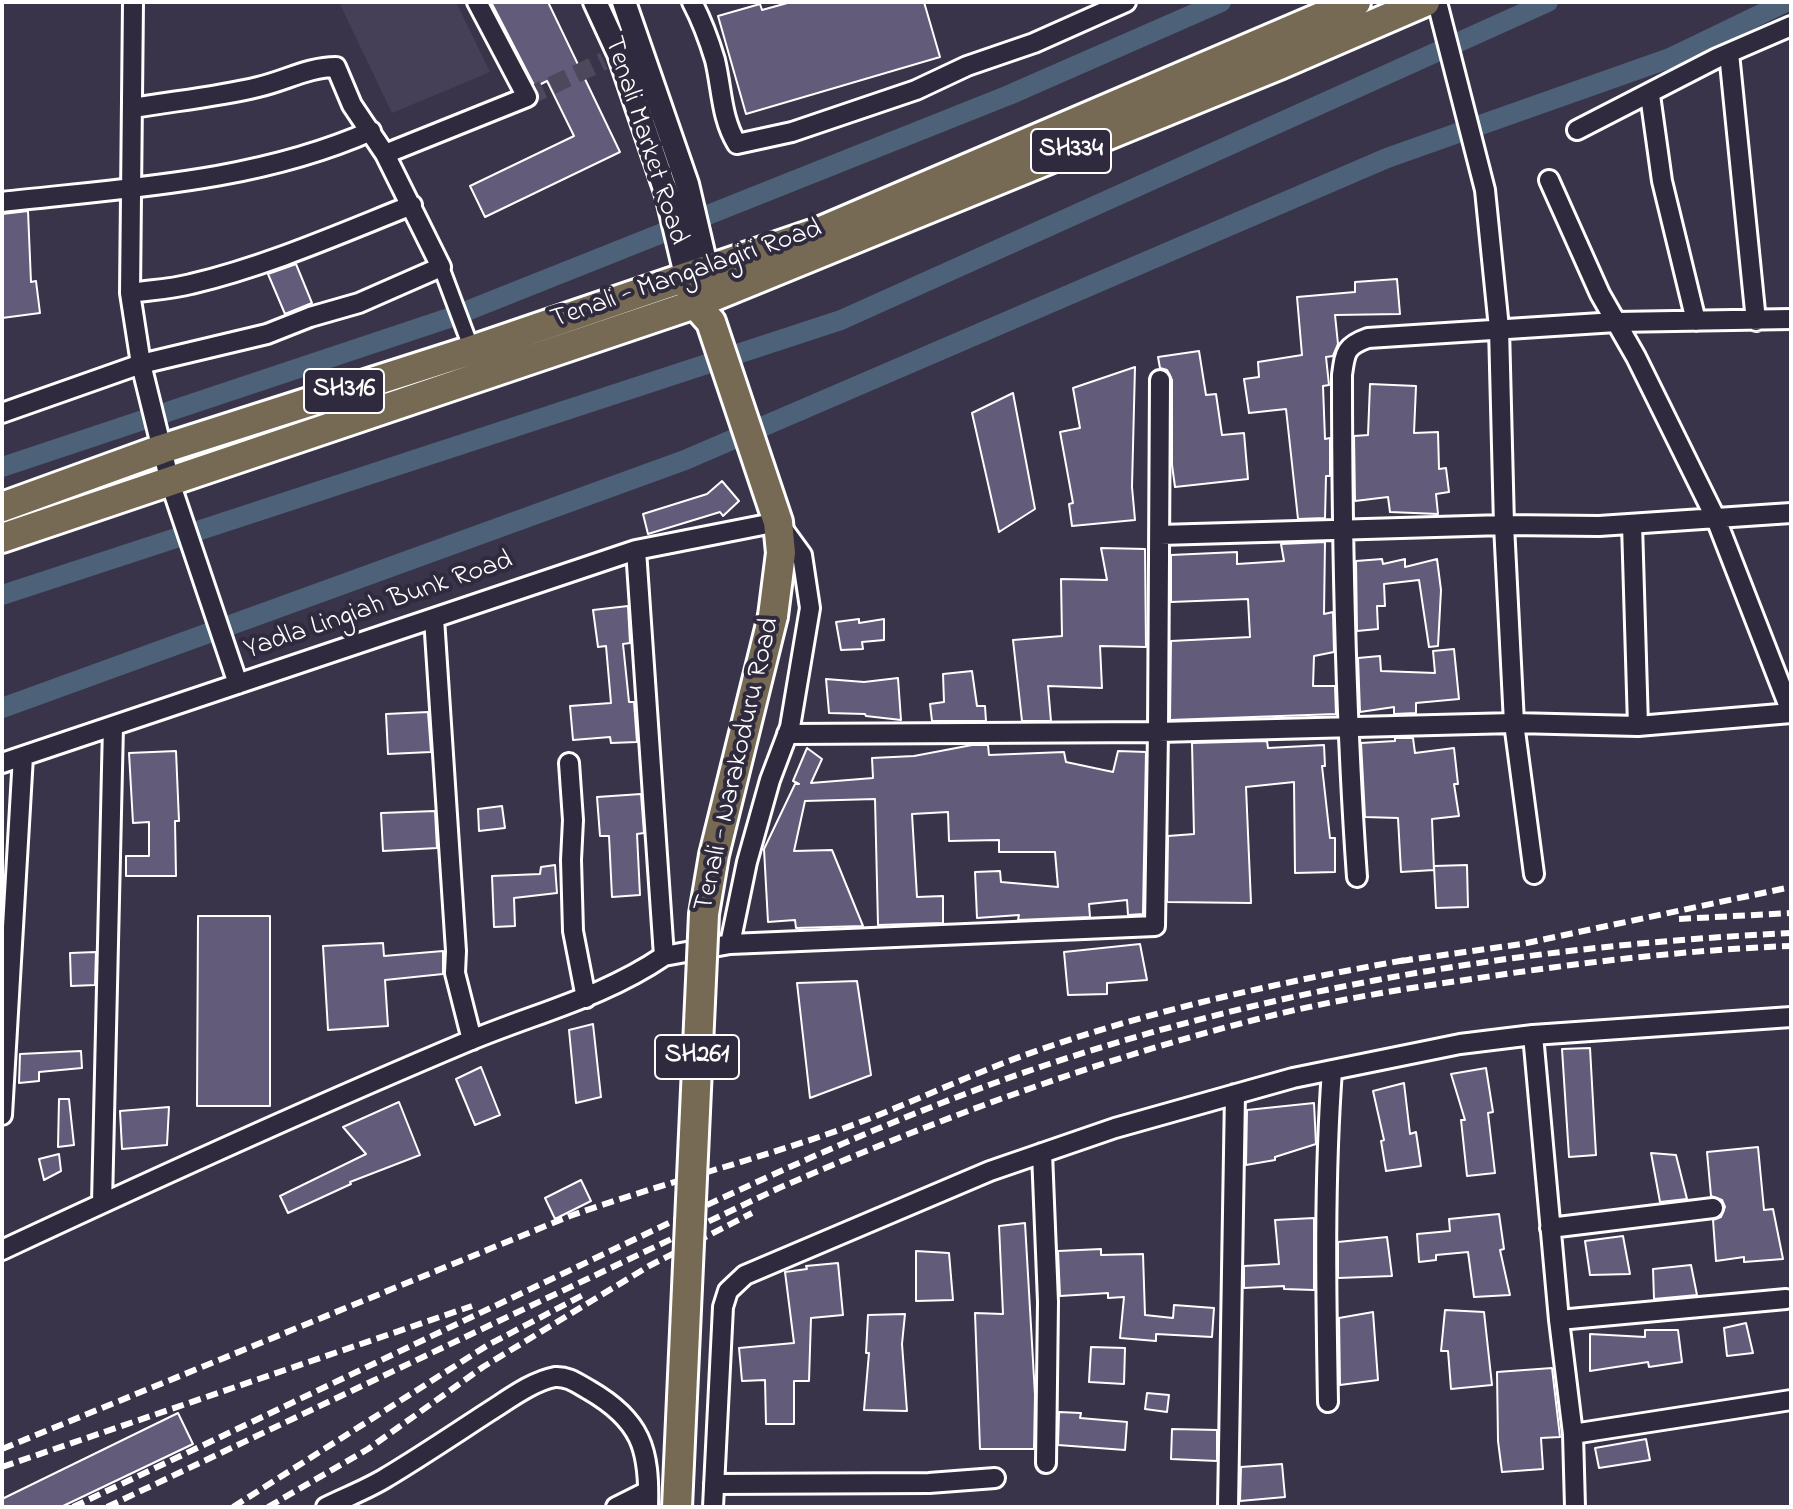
<!DOCTYPE html>
<html>
<head>
<meta charset="utf-8">
<style>
	body { margin:0 }
	#map { position:relative; width:1793px; height:1509px; overflow:hidden; background:#393449; font-family:"Indie Flower",sans-serif }
	canvas { display:block }
	.frame { position:absolute; inset:0; border:4px solid #fff; pointer-events:none }
</style>
</head>
<body>
<div id="map">
<canvas width="1793" height="1509"></canvas>
<div class="frame"></div>
</div>
<script>
const ctx = document.querySelector('canvas').getContext('2d');
ctx.lineJoin = 'round';
function fill(path, color) { ctx.fillStyle = color; ctx.fill(path, 'evenodd'); }
function strokePath(path, color, width, dash) { ctx.strokeStyle = color; ctx.lineWidth = width; ctx.lineCap = dash ? 'butt' : 'round'; ctx.setLineDash(dash || []); ctx.stroke(path); }
function drawText(font, color, halo, rows, align = 'center') {
  ctx.font = font + ' "Indie Flower",sans-serif'; ctx.lineWidth = 8; ctx.setLineDash([]); ctx.textBaseline = 'middle'; ctx.strokeStyle = halo; ctx.fillStyle = color; for (const [text, x, y, turn = 0] of rows) {
    ctx.save(); ctx.translate(x, y); ctx.rotate((+turn || 0) * Math.PI / 180); ctx.textAlign = isNaN(turn) ? turn : align; if (halo) ctx.strokeText(text, 0, 0); ctx.fillText(text, 0, 0); ctx.restore();
  }
}
const built = new Path2D(`
	M 339,2 L 456,2 L 490,72 L 392,113 Z`);
const canal = new Path2D(`
	M 2,467 L 449,318 L 1009,95 L 1221,2
	M 2,595 L 841,320 L 1548,2
	M 2,708 L 685,460 L 1387,158 L 1670,58 L 1786,2`);
const building = new Path2D(`
	M 491,2 L 548,2 L 620,152 L 485,217 L 470,186 L 574,136 L 547,81 L 535,87 Z
	M 791,2 L 924,2 L 940,57 L 746,114 L 718,16 L 760,4 L 762,10 Z
	M 28,211 L 31,282 L 36,281 L 40,313 L 2,318 L 2,214 Z
	M 296,264 L 312,303 L 285,314 L 268,274 Z
	M 1397,279 L 1400,314 L 1335,315 L 1338,344 L 1333,356 L 1326,357 L 1329,385 L 1323,386 L 1325,439 L 1330,438 L 1330,476 L 1326,476 L 1325,518 L 1298,519 L 1286,409 L 1249,413 L 1244,379 L 1259,377 L 1258,362 L 1302,355 L 1297,297 L 1355,292 L 1355,282 Z
	M 1199,351 L 1206,395 L 1216,394 L 1222,435 L 1244,433 L 1248,479 L 1175,487 L 1172,465 L 1172,380 L 1167,370 L 1160,368 L 1158,357 Z
	M 1135,367 L 1132,487 L 1135,520 L 1072,526 L 1069,504 L 1073,503 L 1060,432 L 1080,428 L 1073,388 Z
	M 1370,384 L 1416,386 L 1414,433 L 1438,432 L 1439,469 L 1446,468 L 1449,492 L 1436,494 L 1438,514 L 1390,512 L 1388,497 L 1355,501 L 1354,436 L 1368,435 Z
	M 1013,393 L 1035,509 L 999,532 L 972,413 Z
	M 722,481 L 739,501 L 723,516 L 720,512 L 648,534 L 643,514 L 707,494 Z
	M 1325,542 L 1324,614 L 1333,612 L 1334,652 L 1314,656 L 1313,686 L 1335,686 L 1336,714 L 1170,720 L 1171,641 L 1250,637 L 1248,599 L 1171,602 L 1171,555 L 1237,552 L 1237,564 L 1284,561 L 1281,544 Z
	M 1101,548 L 1145,549 L 1146,647 L 1100,646 L 1102,688 L 1048,686 L 1051,721 L 1022,721 L 1013,640 L 1062,636 L 1061,579 L 1107,580 Z
	M 1382,559 L 1383,564 L 1405,559 L 1405,567 L 1437,559 L 1441,590 L 1438,646 L 1429,647 L 1419,580 L 1384,584 L 1385,606 L 1377,606 L 1378,629 L 1357,631 L 1356,561 Z
	M 628,606 L 630,643 L 623,644 L 629,702 L 634,702 L 637,742 L 611,743 L 610,737 L 573,740 L 570,706 L 611,703 L 606,646 L 598,647 L 593,610 Z
	M 859,619 L 859,623 L 884,619 L 884,640 L 862,642 L 863,649 L 841,650 L 836,622 Z
	M 1454,649 L 1459,699 L 1416,703 L 1416,713 L 1394,714 L 1394,707 L 1360,712 L 1358,658 L 1380,656 L 1381,671 L 1435,673 L 1433,651 Z
	M 972,671 L 977,706 L 985,706 L 986,721 L 932,721 L 930,704 L 944,702 L 943,674 Z
	M 898,678 L 901,720 L 866,716 L 865,714 L 829,713 L 826,679 L 864,682 Z
	M 428,712 L 431,752 L 388,754 L 386,714 Z
	M 1395,738 L 1413,738 L 1415,753 L 1454,748 L 1458,784 L 1454,784 L 1459,816 L 1432,819 L 1434,870 L 1401,872 L 1398,818 L 1365,817 L 1361,743 L 1395,741 Z
	M 1267,741 L 1268,748 L 1324,745 L 1325,766 L 1322,766 L 1330,838 L 1335,838 L 1335,872 L 1295,873 L 1294,782 L 1246,787 L 1251,903 L 1167,902 L 1168,836 L 1194,834 L 1192,743 Z
	M 972,745 L 988,745 L 989,755 L 1064,752 L 1066,762 L 1113,772 L 1118,751 L 1146,752 L 1143,914 L 1128,915 L 1127,900 L 1089,904 L 1090,917 L 1018,920 L 1019,915 L 977,918 L 975,872 L 1000,871 L 1001,882 L 1058,887 L 1055,852 L 999,852 L 999,840 L 949,841 L 948,812 L 912,814 L 917,897 L 943,896 L 943,923 L 878,925 L 875,799 L 805,801 L 794,851 L 832,850 L 863,926 L 796,928 L 795,920 L 768,922 L 764,849 L 795,784 L 799,784 L 793,781 L 807,748 L 822,759 L 811,783 L 873,778 L 872,758 L 914,756 Z
	M 176,751 L 179,821 L 175,821 L 176,876 L 126,876 L 126,856 L 149,856 L 149,822 L 133,823 L 129,753 Z
	M 641,794 L 644,833 L 637,834 L 640,895 L 612,897 L 609,836 L 600,836 L 597,797 Z
	M 502,806 L 505,828 L 479,831 L 478,809 Z
	M 435,811 L 437,848 L 383,851 L 381,813 Z
	M 555,865 L 557,893 L 514,898 L 515,926 L 494,927 L 492,876 L 540,874 L 541,867 Z
	M 1467,865 L 1468,907 L 1436,908 L 1434,866 Z
	M 198,916 L 270,916 L 270,1106 L 197,1106 Z
	M 383,943 L 384,956 L 443,951 L 443,974 L 385,980 L 388,1026 L 328,1030 L 323,946 Z
	M 1140,944 L 1147,980 L 1107,983 L 1107,994 L 1068,995 L 1064,952 Z
	M 96,952 L 95,985 L 71,986 L 70,953 Z
	M 857,981 L 871,1075 L 810,1098 L 797,983 Z
	M 593,1024 L 601,1097 L 576,1103 L 569,1030 Z
	M 1590,1048 L 1596,1155 L 1569,1157 L 1562,1049 Z
	M 81,1051 L 82,1068 L 39,1072 L 39,1081 L 19,1083 L 20,1054 Z
	M 481,1067 L 500,1115 L 475,1125 L 456,1079 Z
	M 1486,1068 L 1493,1112 L 1488,1113 L 1495,1173 L 1467,1176 L 1461,1120 L 1465,1120 L 1451,1074 Z
	M 1404,1083 L 1410,1134 L 1416,1132 L 1421,1166 L 1386,1171 L 1381,1141 L 1384,1140 L 1373,1091 Z
	M 59,1099 L 69,1099 L 74,1145 L 58,1147 Z
	M 399,1102 L 420,1155 L 350,1182 L 351,1184 L 288,1213 L 280,1196 L 366,1154 L 343,1127 Z
	M 1314,1103 L 1316,1144 L 1275,1157 L 1275,1160 L 1246,1165 L 1247,1110 Z
	M 169,1107 L 167,1145 L 122,1149 L 120,1111 Z
	M 1758,1147 L 1764,1210 L 1773,1209 L 1783,1259 L 1744,1262 L 1744,1257 L 1716,1261 L 1713,1220 L 1721,1217 L 1725,1207 L 1722,1200 L 1711,1196 L 1707,1152 Z
	M 1651,1153 L 1676,1155 L 1687,1199 L 1660,1202 Z
	M 59,1154 L 61,1171 L 44,1180 L 39,1159 Z
	M 581,1180 L 591,1201 L 555,1219 L 545,1198 Z
	M 1499,1214 L 1504,1249 L 1500,1250 L 1510,1295 L 1474,1297 L 1468,1252 L 1436,1255 L 1436,1260 L 1419,1262 L 1417,1234 L 1450,1231 L 1449,1219 Z
	M 1314,1218 L 1314,1290 L 1284,1289 L 1284,1286 L 1244,1288 L 1244,1266 L 1279,1264 L 1275,1220 Z
	M 1025,1223 L 1035,1395 L 1034,1449 L 980,1449 L 975,1313 L 1003,1314 L 999,1226 Z
	M 1623,1236 L 1630,1274 L 1590,1275 L 1585,1241 Z
	M 1387,1237 L 1392,1276 L 1338,1278 L 1338,1242 Z
	M 1101,1249 L 1101,1255 L 1143,1254 L 1145,1315 L 1173,1318 L 1174,1305 L 1214,1308 L 1212,1337 L 1156,1334 L 1156,1341 L 1120,1338 L 1124,1297 L 1108,1298 L 1108,1293 L 1060,1296 L 1058,1251 Z
	M 916,1251 L 949,1253 L 953,1300 L 916,1301 Z
	M 838,1263 L 843,1315 L 811,1318 L 809,1381 L 794,1381 L 794,1424 L 766,1424 L 765,1380 L 742,1381 L 739,1348 L 794,1343 L 785,1272 L 807,1269 L 806,1266 Z
	M 1691,1265 L 1697,1295 L 1654,1299 L 1653,1269 Z
	M 1445,1310 L 1484,1312 L 1492,1385 L 1451,1389 L 1448,1351 L 1441,1351 Z
	M 1373,1312 L 1378,1380 L 1340,1385 L 1339,1318 Z
	M 905,1314 L 902,1344 L 907,1411 L 864,1410 L 869,1353 L 866,1353 L 868,1315 Z
	M 1746,1323 L 1753,1353 L 1727,1356 L 1724,1328 Z
	M 1645,1330 L 1678,1330 L 1682,1362 L 1649,1367 L 1648,1362 L 1590,1371 L 1590,1334 L 1645,1337 Z
	M 1091,1347 L 1125,1348 L 1124,1384 L 1089,1382 Z
	M 1552,1368 L 1560,1437 L 1541,1438 L 1543,1469 L 1502,1472 L 1498,1441 L 1497,1372 Z
	M 1147,1393 L 1169,1395 L 1167,1412 L 1145,1409 Z
	M 1059,1412 L 1081,1413 L 1080,1418 L 1127,1422 L 1125,1450 L 1058,1445 Z
	M 178,1413 L 193,1444 L 61,1507 L 2,1507 L 2,1499 Z
	M 1172,1429 L 1217,1430 L 1217,1461 L 1171,1459 Z
	M 1646,1439 L 1650,1460 L 1599,1468 L 1595,1448 Z
	M 1282,1464 L 1285,1497 L 1240,1501 L 1241,1467 Z`);
const minorTunnel = new Path2D(`
	M 527,97 L 604,61`);
const pedestrian = new Path2D(`
	M 441,267 L 472,350`);
const minor = new Path2D(`
	M 133,2 L 130,293 L 141,364 L 170,482 L 238,684
	M 692,2 C 702,21 709,40 715,60 C 722,89 721,118 737,144 L 792,132 L 916,90 L 967,66 L 1034,43 L 1126,2
	M 1729,53 L 1756,321
	M 1650,95 L 1662,181 L 1696,321
	M 1577,130 L 1717,58 L 1791,26
	M 385,154 L 527,97 L 477,2
	M 1549,180 L 1600,294 L 1636,357 L 1716,519 L 1791,712
	M 2,202 C 126,188 256,182 371,131
	M 130,293 C 151,290 172,289 191,284 C 267,266 339,234 412,205
	M 2,413 L 141,364 L 267,334 L 310,317 L 359,303 L 441,267 L 385,154 L 352,105 L 336,67 C 308,67 285,81 258,87 C 217,97 174,101 133,108
	M 1632,524 L 1638,726
	M 1160,535 L 1504,525 L 1599,526 L 1791,513
	M 434,618 L 456,951 L 455,973 L 472,1040
	M 787,734 L 1158,732 L 1160,380
	M 2,763 L 636,550 L 778,522 L 802,555 L 810,608 L 790,727 L 770,780 L 747,862 L 730,944
	M 569,763 L 573,820 L 571,860 L 573,931 L 586,998
	M 1534,874 L 1514,723 L 1638,726 L 1791,713
	M 1357,877 C 1345,710 1342,543 1342,375 C 1345,353 1345,346 1368,338 L 1616,322 L 1791,319
	M 664,956 L 730,944 L 1155,926 L 1158,732 L 1514,723 L 1504,525 L 1499,328 L 1485,190 L 1437,2
	M 1533,1035 L 1559,1320 L 1573,1434 L 1575,1507
	M 2,1115 L 23,756
	M 1042,1153 L 1048,1302 L 1046,1463
	M 102,1203 L 113,726
	M 1550,1228 L 1713,1208
	M 2,1250 C 156,1178 312,1107 469,1041 C 536,1013 604,997 664,956 L 636,550
	M 1559,1320 L 1786,1299
	M 1328,1402 C 1326,1291 1324,1181 1332,1070
	M 1573,1434 L 1791,1400
	M 714,1484 L 929,1483 L 995,1478
	M 326,1507 C 346,1497 368,1489 387,1477 C 422,1456 456,1433 490,1411 C 509,1399 533,1381 555,1377 C 568,1376 578,1384 589,1390 C 641,1420 650,1449 648,1507
	M 616,1507 L 648,1491
	M 713,1507 L 723,1307 L 728,1291 L 745,1275 L 990,1171 L 1115,1128 L 1293,1078 L 1460,1044 L 1533,1035 L 1791,1017
	M 1228,1507 L 1235,1094`);
const tertiary = new Path2D(`
	M 595,2 L 619,54 L 667,195 L 686,275
	M 624,2 L 687,184 L 707,270`);
const primary = new Path2D(`
	M 690,287 L 695,304 L 711,322 L 778,522 L 781,553 L 773,616
	M 2,507 L 162,449 L 472,350 L 821,231 L 1356,2
	M 2,538 L 695,304 L 1279,65 L 1425,2`);
const rail = new Path2D(`
	M 1679,919 L 1791,913
	M 1401,961 L 1522,944 L 1791,887
	M 2,1449 L 570,1216 C 660,1184 752,1161 842,1129 C 908,1105 972,1073 1039,1050 C 1159,1008 1286,981 1411,959
	M 2,1467 L 472,1306
	M 73,1507 C 242,1427 410,1346 579,1266 C 731,1193 883,1120 1043,1066 C 1284,985 1538,945 1791,933
	M 107,1507 L 779,1188 C 935,1120 1093,1061 1258,1019 C 1328,1001 1401,989 1472,979 C 1577,963 1684,950 1791,946
	M 233,1507 L 488,1345 L 583,1295
	M 268,1507 L 368,1449 L 483,1367 L 649,1266 L 752,1213`);
const primaryBridge = new Path2D(`
	M 677,1507 L 704,914 L 714,855 L 773,616`);
const shields = [
	[1071,151,80],
	[344,391,80],
	[697,1057,84]
];
const shieldNames = [
	["SH334",1071,151],
	["SH316",344,391],
	["SH261",697,1057]
];
const streetNames = [
	["Tenali Market Road",644,141,72],
	["Tenali - Mangalagiri Road",687,276,-19],
	["Yadla Lingiah Bunk Road",379,607,-19],
	["Tenali - Narakoduru Road",739,765,-77]
];
fill(built, '#454058');
strokePath(canal, '#4d6178', 20);
fill(building, '#625c7a');
strokePath(building, '#fff', 2);
strokePath(minorTunnel, '#4d485b', 18, [18, 9]);
strokePath(pedestrian, '#fff', 20);
strokePath(minor, '#fff', 24);
strokePath(tertiary, '#fff', 28);
strokePath(primary, '#fff', 34);
strokePath(pedestrian, '#2f2a3d', 14);
strokePath(minor, '#2f2a3d', 18);
strokePath(tertiary, '#2f2a3d', 22);
strokePath(primary, '#766a54', 28);
strokePath(rail, '#fff', 6, [12, 6]);
strokePath(primaryBridge, '#fff', 34, []);
strokePath(primaryBridge, '#766a54', 28);
for (const [x, y, w] of shields) { const box = new Path2D(); box.roundRect(x - w / 2, y - 22, w, 44, 6); ctx.fillStyle = '#2f2a3d'; ctx.fill(box); strokePath(box, '#fff', 2); }
drawText('bold 26px', '#fff', null, shieldNames);
drawText('28px', '#fff', '#2f2a3d', streetNames);
</script>
</body>
</html>
